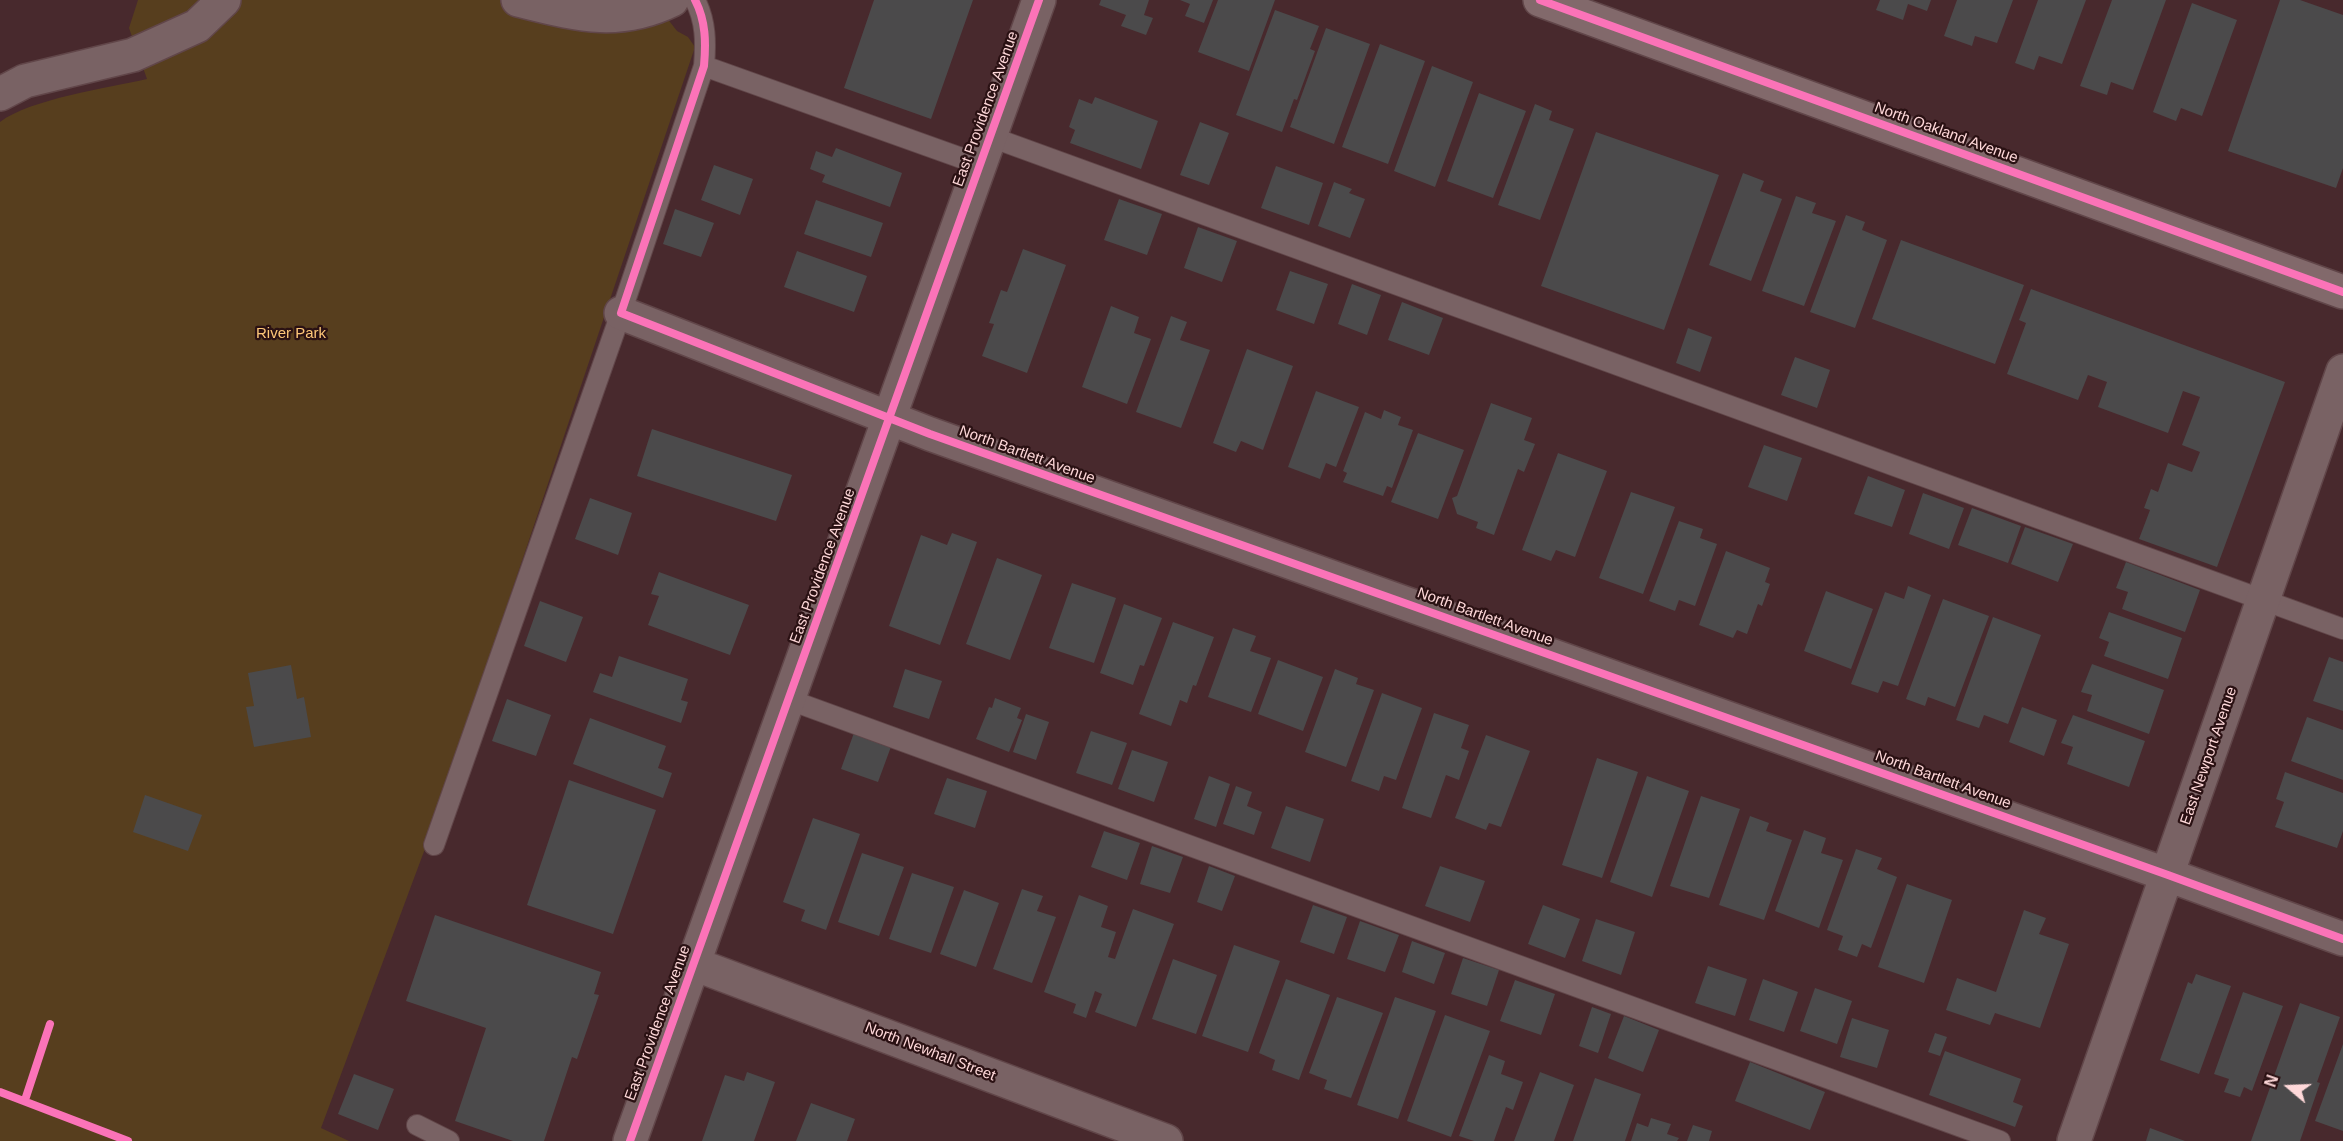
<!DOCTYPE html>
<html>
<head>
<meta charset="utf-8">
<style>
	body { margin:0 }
	#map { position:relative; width:2343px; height:1141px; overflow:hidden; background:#48292d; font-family:Arial,sans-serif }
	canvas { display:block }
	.north { position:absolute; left:2259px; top:1057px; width:60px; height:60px; -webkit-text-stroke:4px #2a1113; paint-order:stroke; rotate:289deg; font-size:16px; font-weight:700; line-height:24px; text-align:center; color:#fed8d9 }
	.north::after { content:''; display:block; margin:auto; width:21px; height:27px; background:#fed8d9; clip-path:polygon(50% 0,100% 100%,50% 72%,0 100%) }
</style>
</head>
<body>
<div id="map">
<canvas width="2343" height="1141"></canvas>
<div class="north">N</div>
</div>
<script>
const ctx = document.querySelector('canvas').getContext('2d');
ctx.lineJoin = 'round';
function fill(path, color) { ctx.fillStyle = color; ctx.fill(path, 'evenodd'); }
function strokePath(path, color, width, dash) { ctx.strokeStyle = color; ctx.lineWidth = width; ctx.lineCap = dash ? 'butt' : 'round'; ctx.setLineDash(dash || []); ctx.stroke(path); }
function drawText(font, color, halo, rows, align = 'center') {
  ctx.font = font + ' Arial,sans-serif'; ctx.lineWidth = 4.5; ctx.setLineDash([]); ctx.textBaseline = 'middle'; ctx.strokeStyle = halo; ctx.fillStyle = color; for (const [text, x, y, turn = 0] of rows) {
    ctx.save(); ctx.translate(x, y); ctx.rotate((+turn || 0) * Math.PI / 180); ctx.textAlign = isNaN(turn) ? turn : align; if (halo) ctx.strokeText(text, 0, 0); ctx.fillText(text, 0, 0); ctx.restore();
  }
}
const green = new Path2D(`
	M 138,0 L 653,0 L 677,31 L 688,37 L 695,47 L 426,846 L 321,1128 L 349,1141 L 0,1141 L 0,122 C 30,99 108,88 147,79 L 129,28 Z`);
const building = new Path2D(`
	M 874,0 L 973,0 L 931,119 L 844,88 Z
	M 1101,0 L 1149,0 L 1144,15 L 1153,18 L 1146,35 L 1121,26 L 1126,15 L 1099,5 Z
	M 1180,0 L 1213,0 L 1204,23 L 1185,16 L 1190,4 Z
	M 1218,0 L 1275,0 L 1249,71 L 1198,52 Z
	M 1880,0 L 1931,0 L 1927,11 L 1908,4 L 1903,20 L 1876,10 Z
	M 1957,0 L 2013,0 L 1997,43 L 1975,36 L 1972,46 L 1944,36 Z
	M 2038,0 L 2086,0 L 2062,64 L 2039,56 L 2034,70 L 2015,63 Z
	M 2112,0 L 2166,0 L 2133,90 L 2111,82 L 2107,95 L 2080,86 Z
	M 2280,0 L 2300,0 L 2343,15 L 2343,168 L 2336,188 L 2228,151 Z
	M 2192,3 L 2237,20 L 2202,116 L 2181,108 L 2176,121 L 2153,112 Z
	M 1275,10 L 1319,26 L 1310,49 L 1315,51 L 1297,100 L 1294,99 L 1282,132 L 1236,115 Z
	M 1326,28 L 1370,44 L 1334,144 L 1290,127 Z
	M 1380,44 L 1425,61 L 1388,164 L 1342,147 Z
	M 1432,66 L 1473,82 L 1435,187 L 1394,171 Z
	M 1479,93 L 1526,111 L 1493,198 L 1447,181 Z
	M 1095,97 L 1158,121 L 1141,169 L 1070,143 L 1075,130 L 1069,127 L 1079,99 L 1092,104 Z
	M 1535,104 L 1552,111 L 1549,120 L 1574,129 L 1540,220 L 1498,205 Z
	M 1200,122 L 1229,133 L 1209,185 L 1180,175 Z
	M 1596,132 L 1719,175 L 1664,330 L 1541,286 Z
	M 836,148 L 902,173 L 890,207 L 822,182 L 825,175 L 810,169 L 816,151 L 832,157 Z
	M 714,165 L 753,179 L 740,215 L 701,200 Z
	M 1276,166 L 1323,183 L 1309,225 L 1261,208 Z
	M 1743,173 L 1764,181 L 1760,191 L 1782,199 L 1751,281 L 1709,265 Z
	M 1334,182 L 1352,189 L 1349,193 L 1365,199 L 1350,238 L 1318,226 Z
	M 1796,196 L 1816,203 L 1812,213 L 1836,221 L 1804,306 L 1762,291 Z
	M 1119,199 L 1162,214 L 1147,255 L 1104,240 Z
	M 816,200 L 883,223 L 871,257 L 804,234 Z
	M 675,209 L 714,223 L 701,257 L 663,244 Z
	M 1846,215 L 1865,222 L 1862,230 L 1887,240 L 1855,328 L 1810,312 Z
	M 1198,227 L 1237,241 L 1222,282 L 1184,268 Z
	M 1901,240 L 2024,285 L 1995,364 L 1872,319 Z
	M 1023,249 L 1066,265 L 1027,373 L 982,356 L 994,324 L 989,323 L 1001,290 L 1007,292 Z
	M 797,251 L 867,276 L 854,312 L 784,287 Z
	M 1290,271 L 1328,284 L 1314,324 L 1276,310 Z
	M 1352,284 L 1381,295 L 1367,335 L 1338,324 Z
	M 2031,289 L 2285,382 L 2217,567 L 2139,539 L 2150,510 L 2144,508 L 2151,489 L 2158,492 L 2168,463 L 2192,472 L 2200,452 L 2182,445 L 2200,397 L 2183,391 L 2168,433 L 2098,407 L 2107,382 L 2088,375 L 2078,400 L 2007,374 L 2026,323 L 2019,320 Z
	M 1402,302 L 1443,318 L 1429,355 L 1388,340 Z
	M 1111,306 L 1139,317 L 1134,333 L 1151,339 L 1127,404 L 1082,387 Z
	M 1171,316 L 1187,322 L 1180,340 L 1210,350 L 1181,428 L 1136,412 Z
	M 1688,328 L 1712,337 L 1700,372 L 1676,363 Z
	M 1247,349 L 1293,366 L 1263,450 L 1241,441 L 1236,452 L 1213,443 Z
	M 1795,357 L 1830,370 L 1817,408 L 1781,395 Z
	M 1316,391 L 1359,407 L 1336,467 L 1326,463 L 1320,479 L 1288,467 Z
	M 1491,403 L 1532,418 L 1524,440 L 1535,444 L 1524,472 L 1518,469 L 1494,535 L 1476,528 L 1478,522 L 1457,514 L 1452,498 L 1457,496 Z
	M 1384,410 L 1401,417 L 1398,425 L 1413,430 L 1392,488 L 1387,486 L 1383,496 L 1343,482 L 1347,473 L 1343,471 L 1365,412 L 1381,419 Z
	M 652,429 L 792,475 L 776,521 L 637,476 Z
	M 1418,433 L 1464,450 L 1438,519 L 1391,502 Z
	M 1764,445 L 1802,458 L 1787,501 L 1748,487 Z
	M 1558,453 L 1607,471 L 1575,557 L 1556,550 L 1551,561 L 1522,550 Z
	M 1868,476 L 1905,490 L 1892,527 L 1854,514 Z
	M 1631,492 L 1675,507 L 1643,594 L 1599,578 Z
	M 1923,493 L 1964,508 L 1949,549 L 1909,534 Z
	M 590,498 L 632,513 L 618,555 L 575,539 Z
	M 1972,508 L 2021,526 L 2008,563 L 1958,545 Z
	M 1679,521 L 1703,529 L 1700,538 L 1717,544 L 1695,606 L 1679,600 L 1675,611 L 1649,601 Z
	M 2025,527 L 2073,544 L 2058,582 L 2011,564 Z
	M 952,533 L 977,542 L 940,645 L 889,626 L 921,535 L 947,545 Z
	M 1726,551 L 1770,568 L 1765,582 L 1770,584 L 1762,606 L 1758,604 L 1747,634 L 1737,630 L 1733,638 L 1699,625 Z
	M 997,558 L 1042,575 L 1010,660 L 966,644 Z
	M 2126,562 L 2200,590 L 2185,632 L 2122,609 L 2128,592 L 2116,588 Z
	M 659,572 L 749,605 L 730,655 L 648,625 L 659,596 L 651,594 Z
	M 1072,583 L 1116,598 L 1094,663 L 1049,648 Z
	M 1908,586 L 1931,595 L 1898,686 L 1883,681 L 1878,693 L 1851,684 L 1885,592 L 1904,599 Z
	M 1826,591 L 1873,609 L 1851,669 L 1804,651 Z
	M 1943,599 L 1989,616 L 1955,707 L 1928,697 L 1925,706 L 1906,699 Z
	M 540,601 L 583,617 L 566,662 L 524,646 Z
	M 1124,604 L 1162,618 L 1144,666 L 1140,665 L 1133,685 L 1100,673 Z
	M 2109,612 L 2182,638 L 2168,679 L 2104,656 L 2109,642 L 2099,638 Z
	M 1993,617 L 2041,635 L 2008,724 L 1984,715 L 1979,728 L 1956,720 Z
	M 1173,622 L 1214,637 L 1196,686 L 1193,685 L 1187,703 L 1180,700 L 1171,726 L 1139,714 Z
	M 1233,628 L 1256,636 L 1250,651 L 1271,658 L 1251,712 L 1208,697 Z
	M 619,656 L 688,679 L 681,700 L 688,702 L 681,723 L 593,692 L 600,673 L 612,677 Z
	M 2329,657 L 2343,662 L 2343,711 L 2313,701 Z
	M 1278,660 L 1323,677 L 1303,731 L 1258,714 Z
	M 2092,664 L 2164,690 L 2149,734 L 2087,711 L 2092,695 L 2081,692 Z
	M 291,665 L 297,699 L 304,697 L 311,737 L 254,747 L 246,707 L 254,706 L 248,673 Z
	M 905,669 L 942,681 L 929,719 L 893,707 Z
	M 1335,669 L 1358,678 L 1356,684 L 1374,690 L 1346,767 L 1305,752 Z
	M 1382,693 L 1422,708 L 1396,780 L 1384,776 L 1379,791 L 1351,781 Z
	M 995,698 L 1021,708 L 1017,718 L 1022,720 L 1009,752 L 976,739 L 989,707 L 992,708 Z
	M 507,699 L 551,715 L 536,756 L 492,741 Z
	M 2022,707 L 2057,720 L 2044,756 L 2009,742 Z
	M 1434,713 L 1469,725 L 1461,748 L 1469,751 L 1459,780 L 1446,775 L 1431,818 L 1402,808 Z
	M 1026,714 L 1049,722 L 1036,760 L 1013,752 Z
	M 2073,715 L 2145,741 L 2129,787 L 2067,764 L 2073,747 L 2061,743 Z
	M 2307,717 L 2343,730 L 2343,780 L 2291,761 Z
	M 590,718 L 666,746 L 658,768 L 672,773 L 663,798 L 573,764 Z
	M 855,730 L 892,744 L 878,782 L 841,769 Z
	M 1091,731 L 1127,743 L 1112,785 L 1076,773 Z
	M 1486,735 L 1530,751 L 1501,827 L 1489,823 L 1486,830 L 1455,818 Z
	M 1132,750 L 1168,762 L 1154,802 L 1118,789 Z
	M 1597,758 L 1638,772 L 1602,878 L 1562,865 Z
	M 2285,772 L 2343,793 L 2343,831 L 2337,848 L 2275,827 L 2284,802 L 2276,799 Z
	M 1209,776 L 1230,784 L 1216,827 L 1194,819 Z
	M 1647,776 L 1689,791 L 1652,897 L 1610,882 Z
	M 947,778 L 987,791 L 975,828 L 934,814 Z
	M 569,780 L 656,810 L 613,934 L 527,905 Z
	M 1236,786 L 1252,792 L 1247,806 L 1262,812 L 1254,835 L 1223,824 Z
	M 145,795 L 202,815 L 188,851 L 133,832 Z
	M 1701,796 L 1740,809 L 1709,898 L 1670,886 Z
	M 1286,806 L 1324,819 L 1310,862 L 1271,848 Z
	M 1750,816 L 1769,823 L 1766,831 L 1792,840 L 1764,920 L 1719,905 Z
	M 813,818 L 860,834 L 826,930 L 801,921 L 805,910 L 783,902 Z
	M 1804,830 L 1826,838 L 1821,853 L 1843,860 L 1819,928 L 1775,911 Z
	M 1104,831 L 1140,843 L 1127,880 L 1091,867 Z
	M 1152,846 L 1183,857 L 1170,893 L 1140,884 Z
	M 1856,849 L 1882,858 L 1877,869 L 1897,877 L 1871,948 L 1862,944 L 1857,957 L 1838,950 L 1843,936 L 1827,930 Z
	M 862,853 L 904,867 L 879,936 L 838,922 Z
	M 1209,866 L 1235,876 L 1222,911 L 1197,902 Z
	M 1440,866 L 1485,881 L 1470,922 L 1425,906 Z
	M 912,873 L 954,887 L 931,953 L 889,939 Z
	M 1907,884 L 1952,900 L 1924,983 L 1878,967 Z
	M 1022,889 L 1043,896 L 1037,911 L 1056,917 L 1032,983 L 993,969 Z
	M 964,890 L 999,903 L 976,967 L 940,954 Z
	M 1079,895 L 1108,906 L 1101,927 L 1116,932 L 1108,957 L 1115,959 L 1133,909 L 1174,924 L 1136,1027 L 1095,1012 L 1102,994 L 1095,991 L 1086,1018 L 1073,1013 L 1076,1004 L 1044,992 Z
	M 1313,905 L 1347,917 L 1334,954 L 1300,942 Z
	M 1543,905 L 1580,919 L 1565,958 L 1528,944 Z
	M 2024,910 L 2046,918 L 2039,934 L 2069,944 L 2040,1028 L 1995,1013 L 1990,1025 L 1946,1010 L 1957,978 L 1996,992 Z
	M 435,915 L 601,972 L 594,994 L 599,995 L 577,1059 L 572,1057 L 544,1141 L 513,1141 L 455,1121 L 486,1028 L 406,1001 Z
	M 1596,919 L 1635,932 L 1621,975 L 1582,961 Z
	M 1360,921 L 1399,935 L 1385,972 L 1347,959 Z
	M 1412,941 L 1445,953 L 1434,984 L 1402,972 Z
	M 1234,945 L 1280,961 L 1248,1052 L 1202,1036 Z
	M 1463,958 L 1499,970 L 1487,1006 L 1451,994 Z
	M 1173,959 L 1217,975 L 1196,1034 L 1152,1019 Z
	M 1708,966 L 1747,979 L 1735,1016 L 1695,1003 Z
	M 2196,974 L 2231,986 L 2199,1074 L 2160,1060 L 2188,982 L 2192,984 Z
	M 1286,979 L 1330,995 L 1299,1080 L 1272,1070 L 1275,1060 L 1259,1053 Z
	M 1763,979 L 1798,992 L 1784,1032 L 1749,1020 Z
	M 1515,980 L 1555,994 L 1541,1035 L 1500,1021 Z
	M 1815,988 L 1852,1001 L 1837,1044 L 1800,1031 Z
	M 2243,992 L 2283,1006 L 2252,1091 L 2244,1087 L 2240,1097 L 2224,1092 L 2229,1079 L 2214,1074 Z
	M 1337,997 L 1383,1013 L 1351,1098 L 1324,1089 L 1327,1080 L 1309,1073 Z
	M 1395,997 L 1436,1011 L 1398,1119 L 1357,1105 Z
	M 2300,1003 L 2340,1017 L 2317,1082 L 2320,1083 L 2300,1141 L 2251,1141 Z
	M 1592,1007 L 1611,1014 L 1598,1053 L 1579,1046 Z
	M 1445,1015 L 1490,1031 L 1451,1137 L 1407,1121 Z
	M 1624,1016 L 1659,1030 L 1643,1072 L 1608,1058 Z
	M 1852,1018 L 1889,1030 L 1877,1068 L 1840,1057 Z
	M 1935,1033 L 1947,1037 L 1940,1056 L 1928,1052 Z
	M 2343,1044 L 2343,1131 L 2315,1121 Z
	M 1945,1051 L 2021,1079 L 2013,1102 L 2023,1106 L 2015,1127 L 1929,1095 Z
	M 1489,1055 L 1505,1061 L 1501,1074 L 1523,1082 L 1513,1110 L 1506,1107 L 1494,1141 L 1474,1141 L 1459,1136 Z
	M 1750,1062 L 1825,1092 L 1810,1130 L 1735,1101 Z
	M 747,1072 L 775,1082 L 754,1141 L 702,1141 L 725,1075 L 744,1081 Z
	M 1540,1072 L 1574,1085 L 1554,1141 L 1514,1141 Z
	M 354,1074 L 394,1089 L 378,1130 L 338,1114 Z
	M 1595,1078 L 1641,1094 L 1625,1141 L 1573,1141 Z
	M 811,1103 L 855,1119 L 847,1141 L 796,1141 Z
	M 1651,1118 L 1671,1124 L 1667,1134 L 1679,1138 L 1677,1141 L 1631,1141 L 1637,1123 L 1648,1127 Z
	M 1693,1125 L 1712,1131 L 1709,1141 L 1687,1141 Z
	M 2150,1128 L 2185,1141 L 2146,1141 Z`);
const lane = new Path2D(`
	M 704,66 L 981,165
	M 991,137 L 2343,629
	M 790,700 L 2000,1141
	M 434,845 L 621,313 L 704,66 C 706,43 706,21 695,0
	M 417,1125 L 449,1141`);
const street = new Path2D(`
	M 518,0 C 575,14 617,27 672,0
	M 0,94 L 25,81 L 133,55 L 197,26 L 224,0
	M 621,313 L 930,434 L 2168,875 L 2343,939
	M 694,964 L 1166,1141
	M 630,1141 L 1039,0
	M 2074,1141 L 2343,371`);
const secondary = new Path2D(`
	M 1540,0 L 2343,292`);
const cycleway = new Path2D(`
	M 695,0 C 706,21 706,43 704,66 L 621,313 L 930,434 L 2168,875 L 2343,939
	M 1540,0 L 2343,292
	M 0,1092 L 128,1141
	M 25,1100 L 50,1024
	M 630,1141 L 1039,0`);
const streetNames = [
	["East Providence Avenue",986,109,-70],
	["North Oakland Avenue",1946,133,20],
	["North Bartlett Avenue",1027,455,20],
	["East Providence Avenue",823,566,-70],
	["North Bartlett Avenue",1485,617,20],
	["East Newport Avenue",2209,756,-71],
	["North Bartlett Avenue",1943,780,20],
	["East Providence Avenue",658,1023,-70],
	["North Newhall Street",930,1052,21]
];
const parkNames = [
	["River Park",291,334]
];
fill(green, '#573e1e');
fill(building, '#4b4a4b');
strokePath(lane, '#614649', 22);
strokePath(street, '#614649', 36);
strokePath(secondary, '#614649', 36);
strokePath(lane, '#796264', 20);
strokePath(street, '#796264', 33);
strokePath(secondary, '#82696b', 33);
strokePath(cycleway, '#fb73b8', 8);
drawText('15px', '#fed8d9', '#2a1113', streetNames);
drawText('15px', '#fec778', '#2a1113', parkNames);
</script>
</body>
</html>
